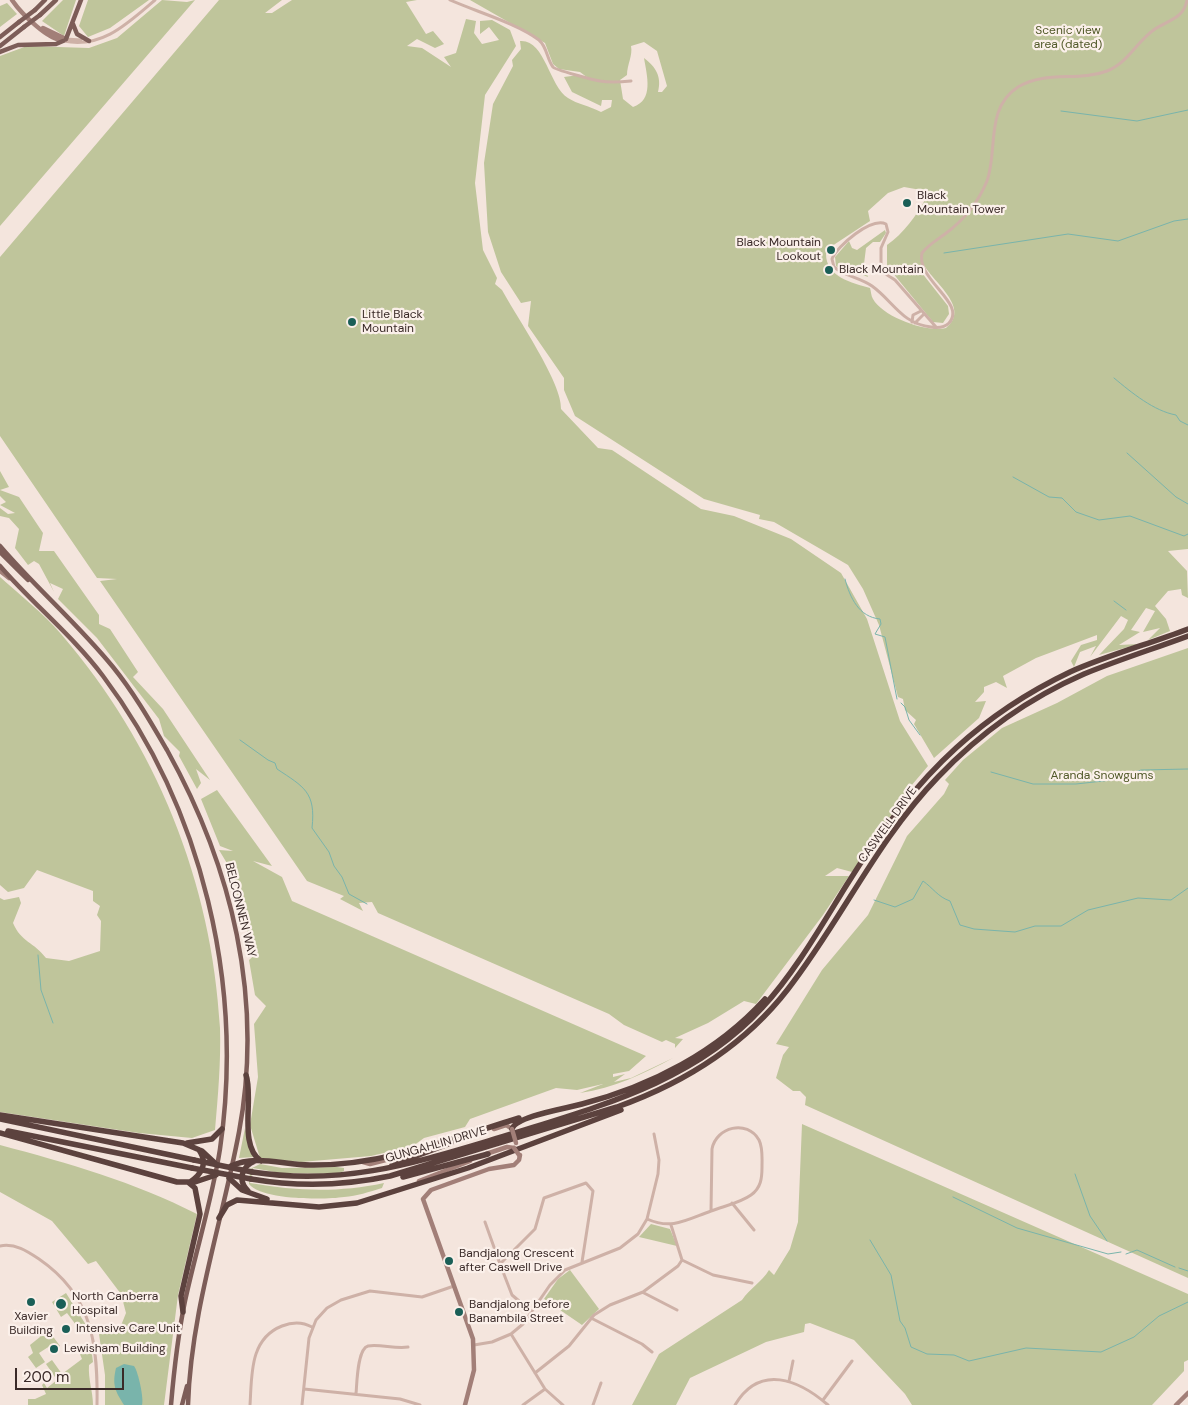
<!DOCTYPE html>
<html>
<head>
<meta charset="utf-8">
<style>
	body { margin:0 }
	#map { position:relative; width:1188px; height:1405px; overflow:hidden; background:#f4e5dd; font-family:"DM Sans",sans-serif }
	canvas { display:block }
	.scale { position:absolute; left:15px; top:1368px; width:109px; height:22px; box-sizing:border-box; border:2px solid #3a2a28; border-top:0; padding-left:6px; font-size:15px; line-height:18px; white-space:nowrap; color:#3a2a28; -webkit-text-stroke:4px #fbf0ea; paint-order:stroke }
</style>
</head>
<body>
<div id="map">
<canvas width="1188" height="1405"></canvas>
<div class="scale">200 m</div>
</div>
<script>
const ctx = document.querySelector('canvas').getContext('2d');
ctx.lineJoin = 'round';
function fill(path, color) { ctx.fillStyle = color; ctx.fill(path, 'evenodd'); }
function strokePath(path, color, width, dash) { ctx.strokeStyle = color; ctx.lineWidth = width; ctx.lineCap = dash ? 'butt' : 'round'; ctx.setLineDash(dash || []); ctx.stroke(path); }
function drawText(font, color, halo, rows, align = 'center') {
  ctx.font = font + ' "DM Sans",sans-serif'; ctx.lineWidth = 4.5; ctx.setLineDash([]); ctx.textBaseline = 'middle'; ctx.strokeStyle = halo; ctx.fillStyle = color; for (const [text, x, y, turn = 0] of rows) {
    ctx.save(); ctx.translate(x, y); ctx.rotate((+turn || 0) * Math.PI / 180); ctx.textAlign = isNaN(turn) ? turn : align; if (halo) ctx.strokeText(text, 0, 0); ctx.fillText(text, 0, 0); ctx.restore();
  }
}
const green = new Path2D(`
	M 63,0 L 76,0 L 64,36 L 42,21 Z
	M 88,0 L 149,0 L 110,28 L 88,37 L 79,26 Z
	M 162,0 L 187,2 L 195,0 L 0,226 L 0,56 L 27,46 L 89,48 L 117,38 Z
	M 219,0 L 282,0 L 265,13 L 272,13 L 292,0 L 417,0 L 406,2 L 426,34 L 433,31 L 444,44 L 435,48 L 417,39 L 407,46 L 422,48 L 451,67 L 444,57 L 456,53 L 466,19 L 476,21 L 474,33 L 482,44 L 499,40 L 489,27 L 480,34 L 480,21 L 492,20 L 510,30 L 516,46 L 485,95 L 475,183 L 483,250 L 497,278 L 495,284 L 502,290 C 516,316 563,384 561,409 L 598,448 L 612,450 L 701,509 L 734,516 L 791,539 L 841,573 L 867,619 L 900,721 L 928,766 L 911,786 L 852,872 L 837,868 L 825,876 L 849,876 L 823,915 L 756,1004 L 744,1001 L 708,1023 L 675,1038 L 683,1039 L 675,1048 L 675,1044 L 666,1040 L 662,1042 L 624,1025 L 609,1014 L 378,913 L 372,902 L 359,903 L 363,911 L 340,899 L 344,896 L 307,881 L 100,581 L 117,579 L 97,578 L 0,436 L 0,257 Z
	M 470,0 L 1188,0 L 1188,549 L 1168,551 L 1187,571 L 1188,598 L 1182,595 L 1181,589 L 1168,591 L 1155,606 L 1166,619 L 1170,631 L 1148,640 L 1160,628 L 1143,632 L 1155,611 L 1146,608 L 1131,630 L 1140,632 L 1119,645 L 1139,644 L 1099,655 L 1124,629 L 1128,620 L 1121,616 L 1090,657 L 1096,646 L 1080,652 L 1074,667 L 1071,661 L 1081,645 L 1097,640 L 1097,635 L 1036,658 L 1003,676 L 1007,688 L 996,682 L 984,687 L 984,692 L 975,702 L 986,701 L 979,718 L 934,758 L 914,724 L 916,720 L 905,710 L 903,699 L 898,697 L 879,625 L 863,589 L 848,565 L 774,522 L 759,519 L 760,515 L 704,499 L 575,416 L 564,390 L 564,378 L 528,326 L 531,301 L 521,303 L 501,272 L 488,232 L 484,163 L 493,104 L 513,66 L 512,60 L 521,49 L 520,41 C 545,39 549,86 568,98 C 577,104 590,106 601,112 L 611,107 L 612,100 L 602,100 L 601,106 L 572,92 L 564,77 L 579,75 L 588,78 L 580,72 L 559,69 L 553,64 L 545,43 ZM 644,42 L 657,51 L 667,86 L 662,92 L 658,92 C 662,77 656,67 644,58 C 647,76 654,100 633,107 L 623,99 L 620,80 L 627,75 C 627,65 633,55 631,46 ZM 904,187 L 921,190 L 926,198 C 917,215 903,234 887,245 L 887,266 L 933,322 L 943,323 L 949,314 L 948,306 L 918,268 L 924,265 C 934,283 971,308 946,328 C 927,333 883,317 873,299 C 871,296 871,291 870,288 C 852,283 826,277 826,254 L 832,246 L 870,221 L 868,211 L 888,193 Z
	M 7,3 L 17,14 L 0,27 L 0,6 Z
	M 885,230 L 886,233 L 880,242 L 873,242 L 866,248 L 864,264 L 868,277 L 840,266 L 840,269 L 836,266 L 835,257 L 849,241 L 852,248 L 857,250 Z
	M 0,471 L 9,487 L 0,490 L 19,497 L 43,533 L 39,551 L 54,551 L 99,615 L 99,624 L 110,629 L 138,672 L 133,677 L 163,709 L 210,780 L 196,769 L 201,783 L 197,789 L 179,756 L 180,752 L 164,736 L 159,719 L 97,638 L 58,599 L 63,589 L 50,583 L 54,592 L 39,564 L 34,561 L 28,565 L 15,548 L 19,529 L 9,518 L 0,516 L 0,508 L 8,514 L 15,513 L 0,505 L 6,502 L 0,496 Z
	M 0,577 C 20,595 43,613 61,634 C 156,744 212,882 220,1028 C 221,1062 218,1096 215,1130 L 192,1138 L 139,1133 L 0,1112 L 0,898 L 4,900 L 19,897 L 21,903 L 13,923 C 21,942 34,942 46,958 L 69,961 L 100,951 L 101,921 L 97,915 L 100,906 L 93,901 L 93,891 L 37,870 L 24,888 L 8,892 L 0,885 Z
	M 1188,648 L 1188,1278 L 805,1105 L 806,1097 L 800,1091 L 793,1091 L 776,1078 L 783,1055 L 789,1047 L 776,1044 L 822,970 L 868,915 L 907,836 L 944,794 L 949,784 L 945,780 L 963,760 L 1002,728 L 1057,703 L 1107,676 Z
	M 217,790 L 272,866 L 253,861 L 282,877 L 292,901 L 646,1056 L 629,1071 L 613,1074 L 613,1077 L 625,1074 L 614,1082 L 631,1078 L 673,1058 C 643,1074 614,1088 580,1093 L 603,1084 L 577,1090 L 556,1088 L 470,1119 L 465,1127 L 424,1138 L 413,1146 L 371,1156 L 301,1162 L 260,1158 L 250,1125 L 258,1077 L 254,1024 L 266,1006 L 255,995 L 249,960 L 258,952 L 242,922 L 234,875 L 219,850 L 233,851 L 220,846 L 201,799 Z
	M 802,1124 L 1188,1294 L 1188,1360 L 1184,1362 L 1184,1371 L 1152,1405 L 912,1405 L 905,1394 L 854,1340 L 810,1323 L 805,1324 L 804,1332 L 766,1342 L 690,1378 L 676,1405 L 632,1405 L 659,1354 L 742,1300 C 750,1288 762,1282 769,1270 L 774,1275 L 790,1249 L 798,1222 Z
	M 245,1128 L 254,1157 L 239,1158 Z
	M 0,1145 C 68,1163 134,1182 197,1214 L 178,1295 L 164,1405 L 105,1405 L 105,1375 L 99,1334 L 120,1328 L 126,1313 L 121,1294 L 96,1261 L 88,1264 L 52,1221 L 0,1192 Z
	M 260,1164 L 282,1168 L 337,1167 L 344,1168 L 344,1171 L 337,1174 L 280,1173 L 253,1168 L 250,1183 C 295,1191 338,1193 384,1183 L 382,1188 C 369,1192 357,1196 344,1197 C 324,1200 261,1200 249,1184 L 250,1169 Z
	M 651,1224 L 670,1229 L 677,1246 L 639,1237 Z
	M 570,1270 L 599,1309 L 582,1325 L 544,1299 L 558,1279 Z
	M 66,1293 L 86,1325 L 79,1329 L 67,1313 L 61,1317 L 52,1302 Z
	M 46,1327 L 60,1346 L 56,1349 L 53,1344 L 39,1353 L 45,1362 L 36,1368 L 28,1357 L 33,1353 L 30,1345 L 40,1337 L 39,1332 Z
	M 91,1347 L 93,1362 L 89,1365 C 88,1380 93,1391 93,1405 L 28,1405 L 28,1399 L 35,1399 L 46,1394 L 42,1385 L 44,1383 L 47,1388 L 57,1380 L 46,1364 L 52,1360 L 62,1374 L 82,1359 L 79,1352 Z`);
const water = new Path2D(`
	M 124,1364 L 134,1366 C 138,1371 144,1398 142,1405 L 124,1405 C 115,1391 112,1385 116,1368 Z`);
const stream = new Path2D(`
	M 1061,111 L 1137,121 L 1188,110
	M 944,253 L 1068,234 L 1118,241 L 1174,221 L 1188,219
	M 1114,378 C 1132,393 1154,411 1176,415 L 1180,421 L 1188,425
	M 1127,453 L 1176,497 L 1188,504
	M 1013,477 L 1049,497 L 1062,498 L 1076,512 L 1099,520 L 1130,516 L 1184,536 L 1188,534
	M 845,579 C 850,598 859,617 880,619 L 881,624 L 875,634 L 885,637 L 897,699
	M 1114,601 L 1126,610
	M 901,703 L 905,707 L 909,720 L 920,735
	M 240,740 L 268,760 L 275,763 L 277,769 C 304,787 316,792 312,828 L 329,852 L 334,866 L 342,877 L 349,894 L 367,904
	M 991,772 L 1033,784 L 1076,784 L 1112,780 L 1141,770 L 1188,769
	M 874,900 L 895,907 L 913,899 L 923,881 C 933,888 938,897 950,901 L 960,925 L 974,929 L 1015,932 L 1035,926 L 1061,926 L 1088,910 L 1138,898 L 1171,900 L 1188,888
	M 38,955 L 41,990 L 53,1023
	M 1075,1174 L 1090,1216 L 1107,1241
	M 953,1197 L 1017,1228 L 1108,1254 L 1121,1252
	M 870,1240 L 891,1275 L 900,1321 L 905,1328 L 911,1347 L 927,1354 L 954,1355 L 969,1361 L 1026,1348 L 1101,1352 L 1134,1337 L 1159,1316 L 1188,1302
	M 1126,1254 L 1137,1250 L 1175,1267
	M 1179,1268 L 1188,1271`);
const street = new Path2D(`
	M 450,0 C 477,12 516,23 539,40 C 547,47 547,59 553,67 C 555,70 594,80 600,81 C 610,83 622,82 631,81
	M 66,39 L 81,40
	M 64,41 C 102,49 128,23 155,0
	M 912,322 L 913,315 L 921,311
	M 915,323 L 924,314
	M 936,327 L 895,280 L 881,271 L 881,248 L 888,232 L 886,224 C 871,217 837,246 832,259 L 834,267 C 845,276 861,278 872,286 C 893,301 902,324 931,327 C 937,328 944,328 949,323 C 967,303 916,280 922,253 C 928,245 937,240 945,234 C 964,220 978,203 987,181 C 998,150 985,108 1018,87 C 1046,70 1078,82 1107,71 C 1128,63 1137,41 1155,29 C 1169,20 1184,18 1187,0
	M 732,1203 L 754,1230
	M 647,1219 C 672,1230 686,1220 711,1211 L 712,1149 C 716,1127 747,1119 759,1140 C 763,1148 762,1158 762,1167 C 762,1178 761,1188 751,1195 C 740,1203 724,1206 711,1211
	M 485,1222 L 500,1264
	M 671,1225 L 682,1260 L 713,1275 L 752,1283
	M 0,1246 C 15,1243 27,1251 39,1259 C 93,1296 98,1345 97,1405
	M 644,1293 L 677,1310
	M 532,1312 L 512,1295 L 500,1264 L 535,1229 L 544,1198 L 586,1183 L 593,1191 L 582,1262
	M 591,1318 L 642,1344 L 652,1352
	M 511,1334 L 545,1389 L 563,1405
	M 474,1345 L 492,1342 L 511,1334 L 523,1324 L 550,1285 L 565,1270 L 620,1248 L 638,1234 L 647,1219 L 658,1174 L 659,1160 L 654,1134
	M 535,1373 L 569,1346 L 594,1315 L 610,1305 L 643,1292 L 678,1266 L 682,1260
	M 789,1381 L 793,1361
	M 304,1389 L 400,1399 L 420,1405
	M 356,1394 C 357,1384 357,1349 368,1346 C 380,1344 395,1349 408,1347
	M 823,1400 L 852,1361
	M 250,1405 C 252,1376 249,1339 282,1326 C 292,1322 303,1322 312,1327
	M 302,1405 L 309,1338 L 316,1320 L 327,1308 L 341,1300 L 370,1291 L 422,1297 L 454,1286
	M 523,1405 L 545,1389
	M 593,1405 L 601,1383
	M 735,1405 C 760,1363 799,1380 828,1405`);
const secondary = new Path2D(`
	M 12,0 C 20,12 50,43 65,40
	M 43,28 L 66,39
	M 0,571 L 9,578
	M 494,1129 L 506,1125 L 512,1129
	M 486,1154 L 507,1147 L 514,1148
	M 363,1162 L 370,1164 L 425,1150
	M 419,1181 L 470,1161
	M 465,1405 L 474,1370 L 473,1339 L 423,1199 L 431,1190 L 489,1169 L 514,1165 L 519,1160 L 520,1155
	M 1176,1405 L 1188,1393`);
const primary = new Path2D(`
	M 35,10 L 45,0
	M 40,15 L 56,0
	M 73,24 L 77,34 L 89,41
	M 0,37 L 19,22
	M 66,39 L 81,0
	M 0,46 L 24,27
	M 0,52 L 18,45 L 56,44 L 63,41
	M 0,546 C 36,588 78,624 113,667 C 134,693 150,721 167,750 C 232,867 264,998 239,1132 C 222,1223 191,1311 188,1405
	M 0,552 L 28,580
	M 0,566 C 33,604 73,636 103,676 C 203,809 244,985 220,1149 C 212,1200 196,1250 185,1301 C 178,1335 174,1370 171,1405
	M 182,1405 L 187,1386`);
const highway = new Path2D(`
	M 246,1075 C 254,1097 238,1146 261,1161
	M 0,1115 L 183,1143 L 202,1151 L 217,1165
	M 0,1119 L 194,1160
	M 512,1129 C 516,1116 569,1108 582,1104 C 651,1086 717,1052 765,999
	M 8,1131 L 192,1168
	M 0,1133 L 177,1182 L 195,1182 L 216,1175
	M 187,1143 L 212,1139 L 222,1129
	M 392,1165 L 451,1143
	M 231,1166 C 255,1154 284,1165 310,1165 C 382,1166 451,1139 519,1118
	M 252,1172 C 350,1187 423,1160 515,1133 C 604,1105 696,1080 762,1008 C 795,972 820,928 846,886 C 877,836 912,788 956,748 C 990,717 1028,692 1070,672 C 1108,655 1149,644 1188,629
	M 403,1177 L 488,1154
	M 229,1178 L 242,1190 L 267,1199
	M 251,1179 C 298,1187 343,1186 390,1176 L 617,1107 C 684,1083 744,1046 788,989 C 841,921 877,840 938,777 C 979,734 1029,698 1084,674 C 1118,660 1153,649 1188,636
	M 190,1182 C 202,1174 208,1163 199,1150
	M 248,1191 C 237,1180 242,1166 255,1161
	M 219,1218 L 227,1205 L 237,1200 L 319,1207 L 357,1203 L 468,1168 L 621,1110
	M 183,1312 L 181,1296 L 200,1214 L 195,1188 L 189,1183`);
const secondaryBridge = new Path2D(`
	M 512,1129 L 516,1143
	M 514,1148 L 519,1155`);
const primaryBridge = new Path2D(`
	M 19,22 L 35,10
	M 24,27 L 40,15`);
const highwayBridge = new Path2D(`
	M 194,1160 L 252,1172
	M 192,1168 L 251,1179`);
const markers = [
	[907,203,5,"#1a5f57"],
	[831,250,5,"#1a5f57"],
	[829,270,5,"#1a5f57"],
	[352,322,5,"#1a5f57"],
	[449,1261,5,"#1a5f57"],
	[31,1302,5,"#1a5f57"],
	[61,1304,6,"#1a5f57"],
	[459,1312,5,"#1a5f57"],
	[66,1329,5,"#1a5f57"],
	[54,1349,5,"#1a5f57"]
];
const parkNames = [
	["Scenic view",1068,31],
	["area (dated)",1068,45],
	["Aranda Snowgums",1102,776]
];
const poiNames = [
	["Black",917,196],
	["Mountain Tower",917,210],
	["Black Mountain",821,243,"right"],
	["Lookout",821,257,"right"],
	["Black Mountain",839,270],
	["Little Black",362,315],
	["Mountain",362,329],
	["Bandjalong Crescent",459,1254],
	["after Caswell Drive",459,1268],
	["North Canberra",72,1297],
	["Hospital",72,1311],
	["Bandjalong before",469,1305],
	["Banambila Street",469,1319],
	["Xavier",31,1317,"center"],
	["Building",31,1331,"center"],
	["Intensive Care Unit",76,1329],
	["Lewisham Building",64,1349]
];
const streetNames = [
	["CASWELL DRIVE",888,825,-54],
	["BELCONNEN WAY",240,910,76],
	["GUNGAHLIN DRIVE",436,1145,-16]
];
fill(green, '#bfc59b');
fill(water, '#79b4ab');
strokePath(stream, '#79b4ab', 1);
strokePath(street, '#ceb1a7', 3);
strokePath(secondary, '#a27f78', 4.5);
strokePath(primary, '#7d5d58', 4.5);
strokePath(highway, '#5c423e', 5.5);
strokePath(secondaryBridge, '#a27f78', 4.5);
strokePath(primaryBridge, '#7d5d58', 4.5);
strokePath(highwayBridge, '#5c423e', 5.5);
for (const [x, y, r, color] of markers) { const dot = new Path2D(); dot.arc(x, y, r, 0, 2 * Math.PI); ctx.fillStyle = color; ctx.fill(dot); strokePath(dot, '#fbf0ea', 2); }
drawText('12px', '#525a2a', '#fbf0ea', parkNames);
drawText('12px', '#3a2a28', '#fbf0ea', poiNames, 'left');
drawText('12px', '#3a2a28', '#fbf0ea', streetNames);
</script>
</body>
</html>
